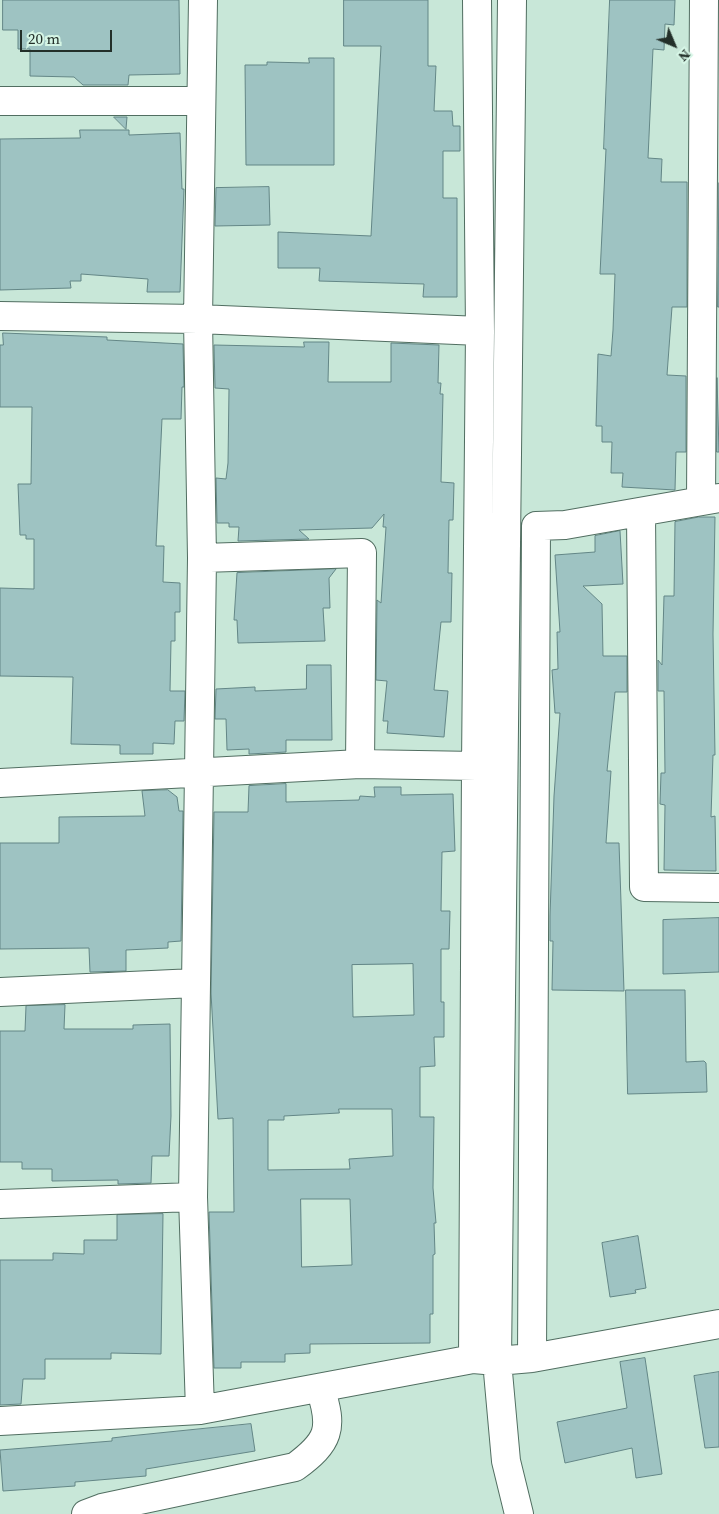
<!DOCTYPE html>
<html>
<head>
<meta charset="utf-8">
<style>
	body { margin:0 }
	#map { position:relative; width:719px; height:1514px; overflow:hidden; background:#c8e7d8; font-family:"Source Serif 4",serif }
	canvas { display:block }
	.north { position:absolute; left:649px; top:20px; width:50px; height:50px; -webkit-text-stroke:4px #d5f5e5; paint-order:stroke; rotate:135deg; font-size:14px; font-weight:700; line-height:20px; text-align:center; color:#232f29 }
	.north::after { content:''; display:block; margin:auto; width:18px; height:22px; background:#232f29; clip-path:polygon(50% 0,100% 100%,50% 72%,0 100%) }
	.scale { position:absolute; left:20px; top:30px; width:92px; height:22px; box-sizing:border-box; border:2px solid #232f29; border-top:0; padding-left:6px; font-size:15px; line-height:18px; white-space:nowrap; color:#232f29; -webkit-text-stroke:4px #d5f5e5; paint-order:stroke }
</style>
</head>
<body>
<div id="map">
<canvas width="719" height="1514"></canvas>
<div class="north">N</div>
<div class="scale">20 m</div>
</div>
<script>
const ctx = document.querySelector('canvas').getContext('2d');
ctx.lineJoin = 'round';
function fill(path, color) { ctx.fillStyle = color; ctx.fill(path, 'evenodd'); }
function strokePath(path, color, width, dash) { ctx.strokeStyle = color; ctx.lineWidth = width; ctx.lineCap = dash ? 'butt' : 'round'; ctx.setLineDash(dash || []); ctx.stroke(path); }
const building = new Path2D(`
	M 3,0 L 179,0 L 180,74 L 129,75 L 128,85 L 83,85 L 74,77 L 30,76 L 30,49 L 18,49 L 18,30 L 3,30 Z
	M 344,0 L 428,0 L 428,66 L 436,66 L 434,111 L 452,111 L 453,126 L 460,126 L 460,151 L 443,151 L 443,198 L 457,198 L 457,297 L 423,297 L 424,284 L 319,281 L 320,268 L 278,268 L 278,232 L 371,236 L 381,46 L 344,46 Z
	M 610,0 L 675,0 L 674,25 L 665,24 L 664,50 L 653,49 L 648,158 L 662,159 L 661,182 L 687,182 L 687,307 L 672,307 L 667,375 L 686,376 L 686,452 L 676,452 L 675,490 L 622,487 L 623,473 L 611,473 L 612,442 L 602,442 L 602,426 L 596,426 L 598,354 L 611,356 L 613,330 L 615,274 L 600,274 L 606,149 L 604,149 Z
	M 309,58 L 334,58 L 334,165 L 246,165 L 245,65 L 267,65 L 267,62 L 309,63 Z
	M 114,117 L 127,117 L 126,129 Z
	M 80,130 L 129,130 L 129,135 L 180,133 L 182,189 L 184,189 L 180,292 L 147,292 L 148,279 L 81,274 L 81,281 L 70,281 L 71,288 L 0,290 L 0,139 L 80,138 Z
	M 719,183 L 719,307 L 718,307 Z
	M 269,187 L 270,225 L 215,226 L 216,188 Z
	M 3,333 L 107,337 L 107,340 L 183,344 L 184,387 L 182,387 L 181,419 L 162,419 L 156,546 L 164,546 L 163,582 L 180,583 L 180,612 L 175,612 L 175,641 L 171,641 L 170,691 L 185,691 L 184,721 L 175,721 L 174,744 L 153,743 L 153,754 L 120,754 L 120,745 L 71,744 L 73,677 L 0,676 L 0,588 L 34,589 L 34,539 L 26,539 L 26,535 L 20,535 L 18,484 L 31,484 L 32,407 L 0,407 L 0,345 L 3,345 Z
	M 304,342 L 329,342 L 328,382 L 391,382 L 391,343 L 439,345 L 438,383 L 441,383 L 440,394 L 443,394 L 441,482 L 454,483 L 453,520 L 449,520 L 448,573 L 452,573 L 451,622 L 441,622 L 434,690 L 448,691 L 444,737 L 387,733 L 388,721 L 383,721 L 387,681 L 376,680 L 377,600 L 381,603 L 386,527 L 383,527 L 384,514 L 372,528 L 299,530 L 309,539 L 238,541 L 239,527 L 229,527 L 229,523 L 217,523 L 216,478 L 226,479 L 228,463 L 229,389 L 215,388 L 214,345 L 304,347 Z
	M 717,378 L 719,452 L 717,452 Z
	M 699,517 L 715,517 L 713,634 L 715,755 L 713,755 L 711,817 L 715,816 L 716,871 L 664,870 L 665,805 L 660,804 L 661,773 L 665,773 L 664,691 L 658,691 L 658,660 L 662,665 L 664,596 L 674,596 L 675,522 Z
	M 620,531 L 623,584 L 583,586 L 602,604 L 603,656 L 627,656 L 627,692 L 615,692 L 607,771 L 611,771 L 606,843 L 619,843 L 624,991 L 552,990 L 553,941 L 550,941 L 550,916 L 554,796 L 560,713 L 555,713 L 552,670 L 558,669 L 557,632 L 560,632 L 555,555 L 595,552 L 595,536 Z
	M 336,569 L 329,578 L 330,608 L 323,608 L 325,641 L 238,643 L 237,620 L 234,620 L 237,573 Z
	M 307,665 L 331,665 L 332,740 L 286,740 L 286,752 L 249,754 L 249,749 L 227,750 L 226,719 L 215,719 L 216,689 L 255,687 L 255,691 L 306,689 Z
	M 286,784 L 286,802 L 359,800 L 360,796 L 375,797 L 374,787 L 401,787 L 401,795 L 453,794 L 455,851 L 442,852 L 441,911 L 450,911 L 449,949 L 441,949 L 441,1002 L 444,1002 L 444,1037 L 434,1037 L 435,1066 L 420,1067 L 420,1117 L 434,1117 L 433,1188 L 436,1223 L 434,1223 L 435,1254 L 433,1255 L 433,1314 L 430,1314 L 430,1343 L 310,1344 L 310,1353 L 285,1354 L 285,1362 L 241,1362 L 241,1368 L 214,1368 L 209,1212 L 234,1212 L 233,1118 L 218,1119 L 211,993 L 214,812 L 248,812 L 249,786 ZM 413,964 L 414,1015 L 353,1017 L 352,965 ZM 339,1109 L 392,1109 L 393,1156 L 349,1159 L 350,1169 L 268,1170 L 268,1120 L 284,1120 L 284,1116 L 339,1113 ZM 301,1199 L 350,1199 L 352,1265 L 302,1267 Z
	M 168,790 L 177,797 L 179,811 L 183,811 L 181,941 L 168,942 L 168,948 L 126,950 L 126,971 L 90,972 L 89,948 L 0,949 L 0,843 L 59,843 L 59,817 L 145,816 L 142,791 Z
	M 719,918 L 719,972 L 663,974 L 663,920 Z
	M 626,990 L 685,990 L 686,1062 L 704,1061 L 706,1063 L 707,1092 L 628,1094 Z
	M 65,1005 L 64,1029 L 133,1029 L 133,1025 L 170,1024 L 171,1116 L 169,1156 L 152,1156 L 151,1183 L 118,1184 L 118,1180 L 52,1181 L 52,1169 L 22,1169 L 22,1162 L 0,1162 L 0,1031 L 25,1031 L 26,1006 Z
	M 163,1214 L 161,1354 L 111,1353 L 111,1359 L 45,1359 L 45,1379 L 23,1379 L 21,1404 L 0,1405 L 0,1260 L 53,1260 L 53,1253 L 84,1254 L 84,1240 L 117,1240 L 117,1215 Z
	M 638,1236 L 646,1288 L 635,1290 L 636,1293 L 610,1297 L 602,1243 Z
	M 645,1358 L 662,1474 L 636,1478 L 632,1448 L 565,1463 L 557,1422 L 627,1408 L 620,1362 Z
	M 719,1372 L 719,1447 L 705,1448 L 694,1376 Z
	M 251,1424 L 255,1451 L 146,1469 L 146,1476 L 75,1482 L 75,1486 L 3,1491 L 0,1450 L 112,1441 L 112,1438 L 129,1436 Z`);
const minor = new Path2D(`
	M 512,0 L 497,1361 L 506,1461 L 519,1514
	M 0,101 L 201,101
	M 0,316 L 198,319 L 480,331 L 477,0
	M 701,501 L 704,0
	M 641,512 L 644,887 L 719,888
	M 202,558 L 362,553 L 360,764
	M 0,783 L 360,764 L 476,766 L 480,331
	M 0,992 L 195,983
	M 0,1204 L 193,1197
	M 532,1358 L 536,526 L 565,525 L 719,498
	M 473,1359 L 476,766
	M 200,1410 L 193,1197 L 202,558 L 198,319 L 203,0
	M 0,1421 L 200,1410 L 473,1359 L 497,1361 L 532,1358 L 719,1324
	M 86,1514 L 102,1508 L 295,1467 C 329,1442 334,1429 320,1388`);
fill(building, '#9ec3c2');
strokePath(building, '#638686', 1);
strokePath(minor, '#516e61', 30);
strokePath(minor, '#fff', 28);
</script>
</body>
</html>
